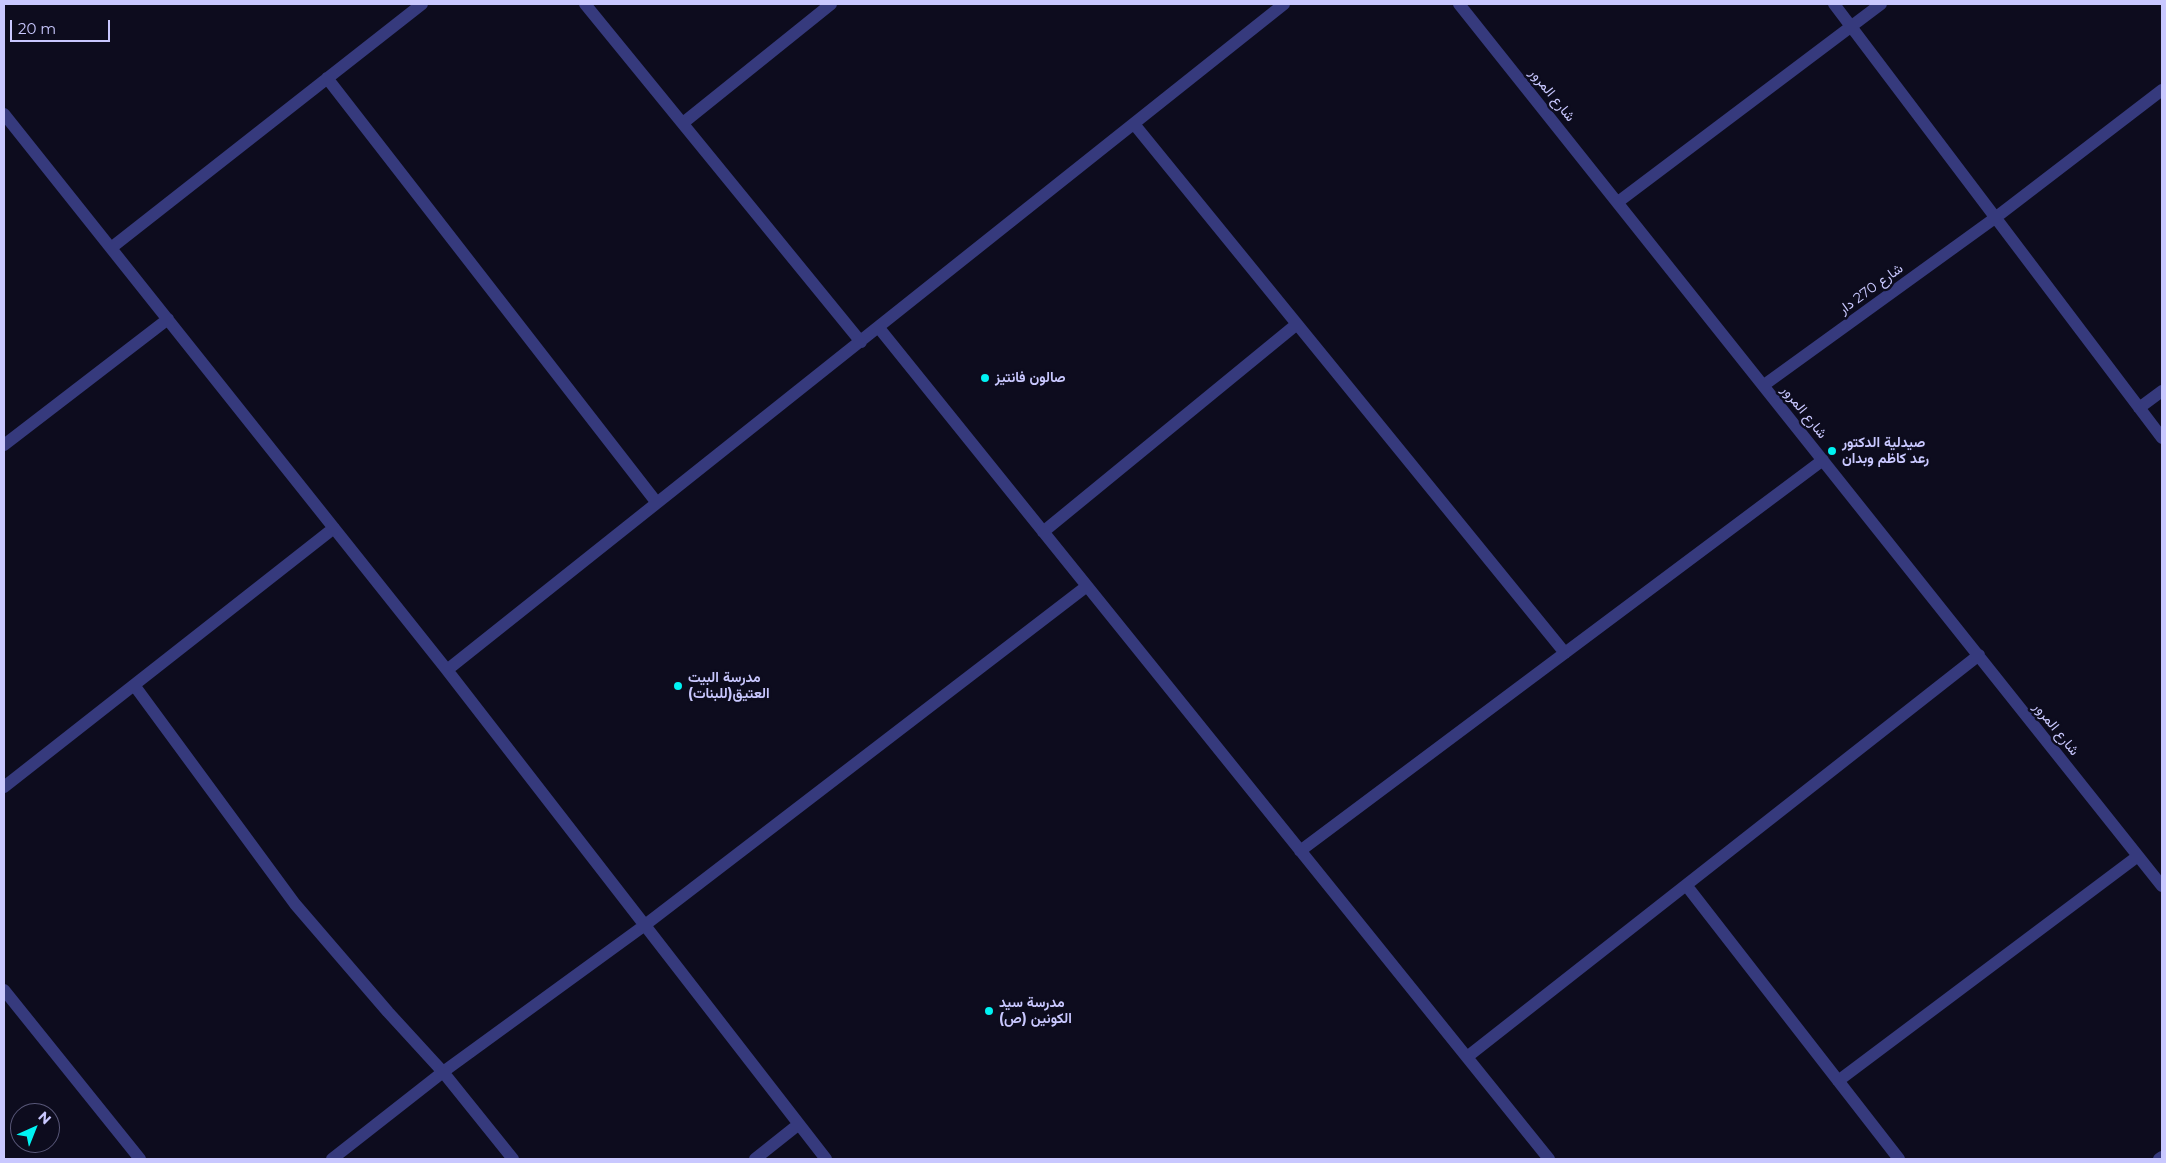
<!DOCTYPE html>
<html>
<head>
<meta charset="utf-8">
<style>
	body { margin:0 }
	#map { position:relative; width:2166px; height:1163px; overflow:hidden; background:#0d0c1e; font-family:Montserrat,sans-serif }
	canvas { display:block }
	.frame { position:absolute; inset:0; border:5px solid #c9c8ff; pointer-events:none }
	.north { position:absolute; left:10px; top:1103px; width:50px; height:50px; box-sizing:border-box; background:#0d0c1e; border:1px solid #585778; border-radius:50%; rotate:44deg; font-size:14px; font-weight:700; line-height:20px; text-align:center; color:#c9c8ff }
	.north::after { content:''; display:block; margin:auto; width:18px; height:22px; background:#00f3f3; clip-path:polygon(50% 0,100% 100%,50% 72%,0 100%) }
	.scale { position:absolute; left:10px; top:20px; width:100px; height:22px; box-sizing:border-box; border:2px solid #c9c8ff; border-top:0; padding-left:6px; font-size:15px; line-height:18px; white-space:nowrap; color:#c9c8ff; -webkit-text-stroke:4px #0d0c1e; paint-order:stroke }
</style>
</head>
<body>
<div id="map">
<canvas width="2166" height="1163"></canvas>
<div class="frame"></div>
<div class="north">N</div>
<div class="scale">20 m</div>
</div>
<script>
const ctx = document.querySelector('canvas').getContext('2d');
ctx.lineJoin = 'round';
function strokePath(path, color, width, dash) { ctx.strokeStyle = color; ctx.lineWidth = width; ctx.lineCap = dash ? 'butt' : 'round'; ctx.setLineDash(dash || []); ctx.stroke(path); }
function drawText(font, color, halo, rows, align = 'center') {
  ctx.font = font + ' Montserrat,Vazirmatn,sans-serif'; ctx.lineWidth = 5; ctx.setLineDash([]); ctx.textBaseline = 'middle'; ctx.strokeStyle = halo; ctx.fillStyle = color; for (const [text, x, y, turn = 0] of rows) {
    ctx.save(); ctx.translate(x, y); ctx.rotate((+turn || 0) * Math.PI / 180); ctx.textAlign = isNaN(turn) ? turn : align; if (halo) ctx.strokeText(text, 0, 0); ctx.fillText(text, 0, 0); ctx.restore();
  }
}
const minor = new Path2D(`
	M 585,4 L 861,342
	M 1459,4 L 2162,886
	M 1834,4 L 2162,438
	M 327,78 L 657,503
	M 4,114 L 447,670
	M 683,123 L 831,4
	M 1134,124 L 1565,653
	M 1618,202 L 1881,4
	M 111,248 L 422,4
	M 879,328 L 1549,1159
	M 1764,385 L 1995,218 L 2162,90
	M 2139,408 L 2162,391
	M 4,445 L 168,319
	M 1043,532 L 1297,324
	M 134,685 L 295,904 L 388,1012 L 443,1072 L 645,925 L 1087,586
	M 4,787 L 334,528
	M 1300,851 L 1823,460
	M 1686,885 L 1899,1159
	M 4,990 L 140,1159
	M 1467,1057 L 1979,655
	M 1838,1081 L 2138,856
	M 332,1159 L 443,1072 L 513,1159
	M 755,1159 L 799,1124
	M 826,1159 L 447,670 L 1284,4
	M 2159,1159 L 2162,1157`);
const markers = [
	[985,378,5,"#00f3f3"],
	[1832,451,5,"#00f3f3"],
	[678,686,5,"#00f3f3"],
	[989,1011,5,"#00f3f3"]
];
const streetNames = [
	["شارع المرور",1552,95,51],
	["شارع 270 دار",1871,289,-36],
	["شارع المرور",1804,412,51],
	["شارع المرور",2056,729,51]
];
const poiNames = [
	["صالون فانتيز",995,378],
	["صيدلية الدكتور",1842,443],
	["رعد كاظم وبدان",1842,459],
	["مدرسة البيت",688,678],
	["العتيق(للبنات)",688,694],
	["مدرسة سيد",999,1003],
	["الكونين (ص)",999,1019]
];
strokePath(minor, '#363a7d', 12);
for (const [x, y, r, color] of markers) { const dot = new Path2D(); dot.arc(x, y, r, 0, 2 * Math.PI); ctx.fillStyle = color; ctx.fill(dot); strokePath(dot, '#0d0c1e', 2); }
drawText('14px', '#c9c8ff', '#0d0c1e', streetNames);
drawText('bold 14px', '#c9c8ff', '#0d0c1e', poiNames, 'left');
</script>
</body>
</html>
